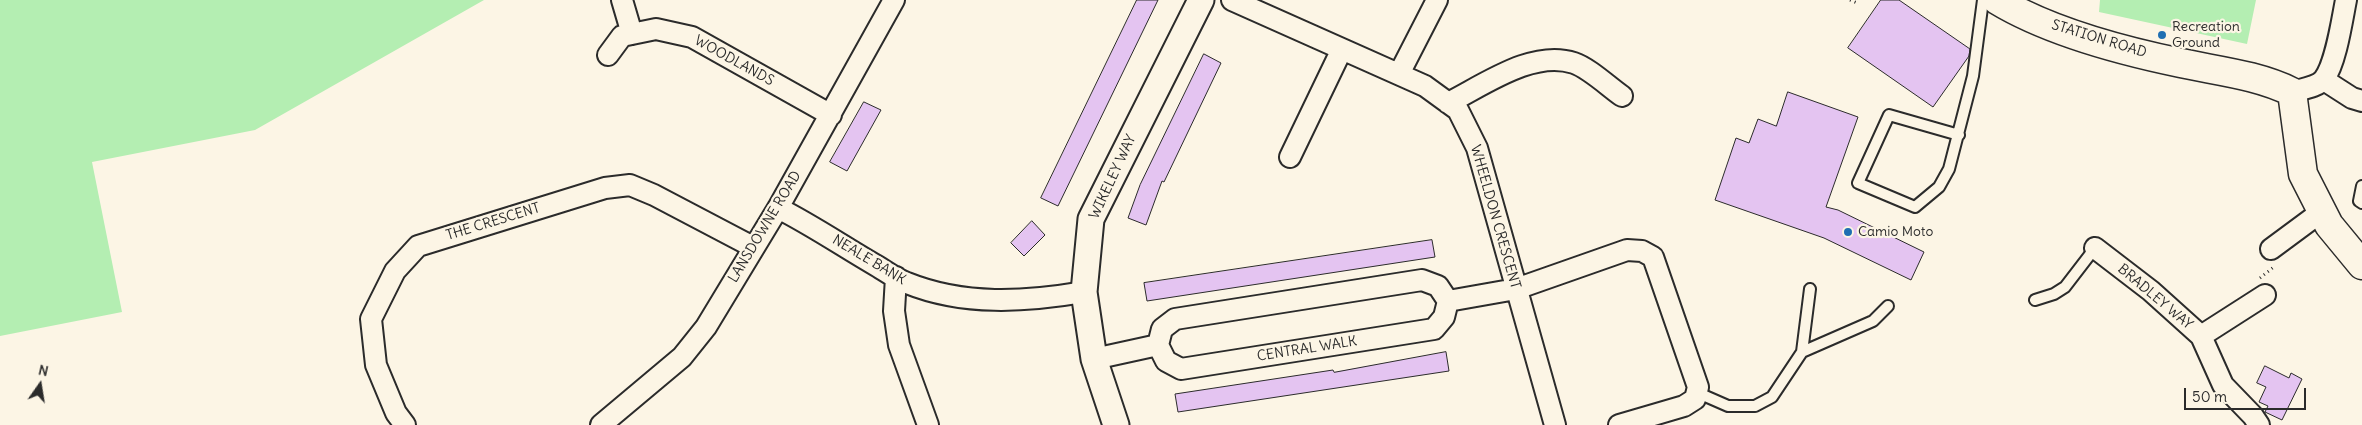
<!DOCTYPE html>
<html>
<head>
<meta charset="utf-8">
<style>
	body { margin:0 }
	#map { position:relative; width:2362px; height:425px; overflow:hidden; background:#fcf5e5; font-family:Delius,sans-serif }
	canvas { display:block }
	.north { position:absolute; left:15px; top:360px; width:50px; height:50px; -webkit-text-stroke:4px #fcf5e5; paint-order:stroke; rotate:13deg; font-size:14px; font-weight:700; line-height:20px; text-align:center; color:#2b2b2b }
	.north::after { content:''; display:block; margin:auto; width:18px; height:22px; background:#2b2b2b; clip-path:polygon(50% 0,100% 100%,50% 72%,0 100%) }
	.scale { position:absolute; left:2184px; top:388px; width:122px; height:22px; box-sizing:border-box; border:2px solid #2b2b2b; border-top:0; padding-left:6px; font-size:15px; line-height:18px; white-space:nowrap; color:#2b2b2b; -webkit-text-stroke:4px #fcf5e5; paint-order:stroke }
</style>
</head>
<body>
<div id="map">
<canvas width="2362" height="425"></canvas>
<div class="north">N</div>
<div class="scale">50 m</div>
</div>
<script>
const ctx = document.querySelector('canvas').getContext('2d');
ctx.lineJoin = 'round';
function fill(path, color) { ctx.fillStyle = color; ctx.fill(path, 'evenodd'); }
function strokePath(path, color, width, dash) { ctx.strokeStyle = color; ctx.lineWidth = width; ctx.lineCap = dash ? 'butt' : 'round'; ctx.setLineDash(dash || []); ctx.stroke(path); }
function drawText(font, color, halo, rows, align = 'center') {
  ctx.font = font + ' Delius,sans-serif'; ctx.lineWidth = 4.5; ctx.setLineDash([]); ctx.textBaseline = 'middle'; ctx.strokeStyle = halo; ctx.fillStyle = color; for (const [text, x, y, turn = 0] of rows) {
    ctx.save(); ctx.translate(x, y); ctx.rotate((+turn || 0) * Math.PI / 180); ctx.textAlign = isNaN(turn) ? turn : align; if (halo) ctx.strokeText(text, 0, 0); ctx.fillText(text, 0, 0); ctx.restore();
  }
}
const green = new Path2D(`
	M 0,0 L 484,0 L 255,130 L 92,162 L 122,312 L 0,336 Z
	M 2100,0 L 2256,0 L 2247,44 L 2099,12 Z`);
const building = new Path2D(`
	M 1137,0 L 1158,0 L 1058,206 L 1041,198 Z
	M 1881,0 L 1899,0 L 1970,49 L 1969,56 L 1933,107 L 1848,48 Z
	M 1204,54 L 1221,63 L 1164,182 L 1162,181 L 1146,225 L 1128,218 L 1140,185 Z
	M 1788,92 L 1858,117 L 1826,207 L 1838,210 L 1924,252 L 1911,280 L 1824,238 L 1715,200 L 1736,138 L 1749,143 L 1758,119 L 1776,126 Z
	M 864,102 L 881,110 L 847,171 L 830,162 Z
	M 1032,221 L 1045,235 L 1024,256 L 1011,243 Z
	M 1432,240 L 1435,257 L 1147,301 L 1144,283 Z
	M 1446,352 L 1449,371 L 1178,412 L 1175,394 L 1333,370 L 1334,372 Z
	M 2265,366 L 2289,378 L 2291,373 L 2302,379 L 2282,420 L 2265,412 L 2268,406 L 2259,402 L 2266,387 L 2257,383 Z`);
const path = new Path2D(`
	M 1850,0 L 1857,3
	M 2260,278 L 2275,266`);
const service = new Path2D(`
	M 1959,135 L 1889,115 L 1858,183 L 1915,207 L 1939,187 L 1949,169 L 1973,76 L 1983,0
	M 2362,186 L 2359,201 L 2362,203
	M 2035,300 L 2054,294 L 2065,287 L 2095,248
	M 1802,352 L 1873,321 L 1888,306
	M 1696,392 L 1728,406 L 1755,406 L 1772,397 L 1802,352 L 1810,289`);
const minor = new Path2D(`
	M 622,0 L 632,34
	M 1232,0 L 1425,86 L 1458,110 L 1477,148 L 1555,425
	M 608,55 L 622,36 L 656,29 L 692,37 L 831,115
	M 1399,74 L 1437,0
	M 2324,80 L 2352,98 L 2362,101
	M 2292,92 C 2302,89 2318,87 2324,79 C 2336,63 2342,20 2346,0
	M 1448,103 C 1484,85 1533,49 1574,63 C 1589,68 1609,87 1622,96
	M 1290,157 L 1342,49
	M 778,208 C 812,225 844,247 877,266 C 887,272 896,279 907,283 C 964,306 1025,302 1084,292
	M 2095,248 L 2151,291 L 2201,336 L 2223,385 L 2253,416 L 2259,425
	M 2271,249 L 2321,212
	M 896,277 L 894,311 L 899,345 L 928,425
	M 1422,280 L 1438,286 L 1448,301 L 1444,317 L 1434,329 L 1181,369 L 1166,361 L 1158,345 L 1162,329 L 1175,319 Z
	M 1448,301 L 1516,289 L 1627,250 L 1642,251 L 1653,257 L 1698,387 L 1695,399 L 1684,406 L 1619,425
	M 2201,336 L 2265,295
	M 1094,359 L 1158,345
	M 405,425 L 396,413 L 376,365 L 371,319 L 395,271 L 418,246 L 605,188 L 630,185 L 654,195 L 753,247
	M 601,425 L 682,357 L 706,327 L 778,208 L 894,0`);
const tertiary = new Path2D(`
	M 1116,425 L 1094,359 L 1084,292 L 1091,219 L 1201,0`);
const secondary = new Path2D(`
	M 1997,0 C 2048,31 2123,51 2181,63 C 2218,71 2258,75 2292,92 L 2303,174 L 2329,225 L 2362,265`);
const markers = [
	[2162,35,5,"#1f6fb2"],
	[1848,232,5,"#1f6fb2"]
];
const poiNames = [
	["Recreation",2172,27],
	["Ground",2172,43],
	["Camio Moto",1858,232]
];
const streetNames = [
	["STATION ROAD",2099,39,17],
	["WOODLANDS",734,61,29],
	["WIKELEY WAY",1113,177,-65],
	["WHEELDON CRESCENT",1495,217,74],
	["THE CRESCENT",493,222,-17],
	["LANSDOWNE ROAD",765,227,-59],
	["NEALE BANK",869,260,31],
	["BRADLEY WAY",2155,297,40],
	["CENTRAL WALK",1307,349,-9]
];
fill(green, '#b4eeb2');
fill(building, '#e4c4f1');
strokePath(building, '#2b2b2b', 1);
strokePath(service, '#2b2b2b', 14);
strokePath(minor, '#2b2b2b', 24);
strokePath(tertiary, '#2b2b2b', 29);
strokePath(secondary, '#2b2b2b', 31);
strokePath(path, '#2b2b2b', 3, [1, 4]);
strokePath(service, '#fcf5e5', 10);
strokePath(minor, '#fcf5e5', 20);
strokePath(tertiary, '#fcf5e5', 25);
strokePath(secondary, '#fcf5e5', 28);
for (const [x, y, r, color] of markers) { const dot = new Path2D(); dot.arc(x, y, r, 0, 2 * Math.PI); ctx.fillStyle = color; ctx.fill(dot); strokePath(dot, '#fcf5e5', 2); }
drawText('14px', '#2b2b2b', '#fcf5e5', poiNames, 'left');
drawText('14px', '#2b2b2b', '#fcf5e5', streetNames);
</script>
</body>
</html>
